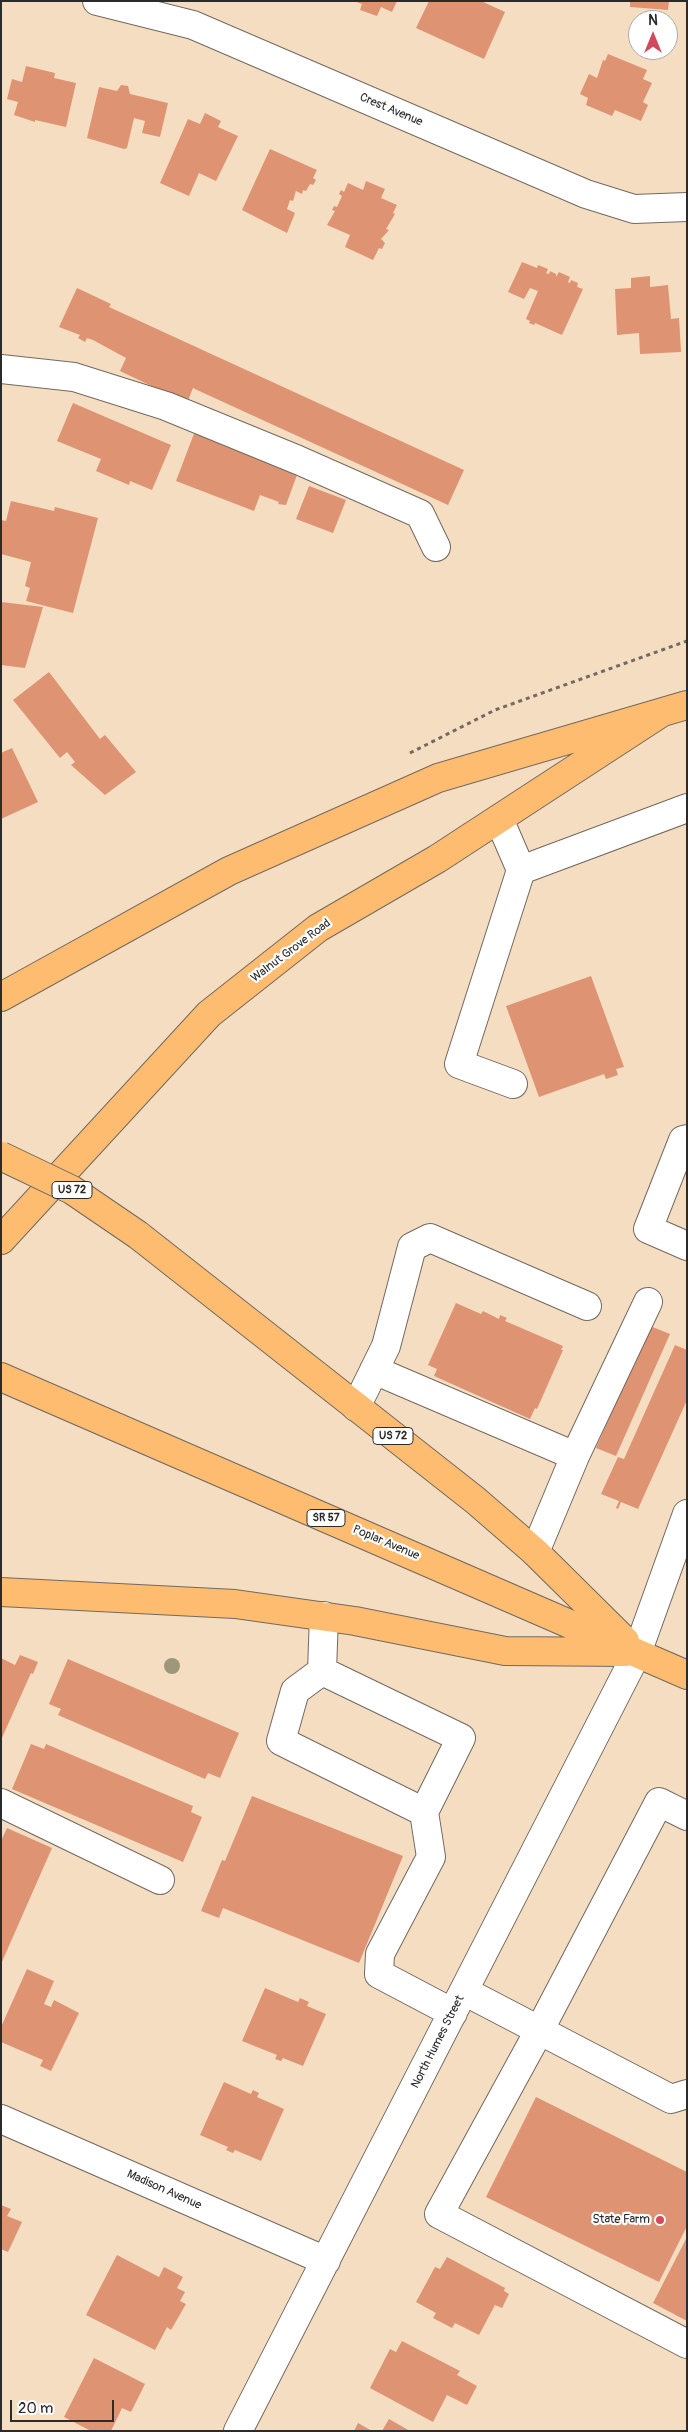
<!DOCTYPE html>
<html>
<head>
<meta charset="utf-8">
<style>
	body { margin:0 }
	#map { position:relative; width:688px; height:2432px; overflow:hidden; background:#f5ddc2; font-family:Pangolin,sans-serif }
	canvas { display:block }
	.frame { position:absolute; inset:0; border:2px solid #2b2b2b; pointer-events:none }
	.north { position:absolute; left:628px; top:10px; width:50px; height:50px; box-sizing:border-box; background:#fff; border:1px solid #aaa; border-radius:50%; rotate:0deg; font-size:14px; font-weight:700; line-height:20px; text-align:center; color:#2b2b2b }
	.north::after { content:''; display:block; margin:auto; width:18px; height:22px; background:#d1495b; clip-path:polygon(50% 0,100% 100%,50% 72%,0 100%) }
	.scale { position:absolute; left:10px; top:2400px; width:104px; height:22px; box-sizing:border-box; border:2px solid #2b2b2b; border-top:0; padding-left:6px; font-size:15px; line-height:18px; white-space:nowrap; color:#2b2b2b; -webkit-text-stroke:4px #fff; paint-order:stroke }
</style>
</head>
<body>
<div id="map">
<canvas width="688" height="2432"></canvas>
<div class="frame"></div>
<div class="north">N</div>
<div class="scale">20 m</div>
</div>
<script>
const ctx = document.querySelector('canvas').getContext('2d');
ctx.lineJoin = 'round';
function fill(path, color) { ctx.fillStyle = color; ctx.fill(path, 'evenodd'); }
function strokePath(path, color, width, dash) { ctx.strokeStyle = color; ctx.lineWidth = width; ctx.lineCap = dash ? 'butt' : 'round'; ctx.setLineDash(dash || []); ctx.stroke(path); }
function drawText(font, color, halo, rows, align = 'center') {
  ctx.font = font + ' Pangolin,sans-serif'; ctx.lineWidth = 4.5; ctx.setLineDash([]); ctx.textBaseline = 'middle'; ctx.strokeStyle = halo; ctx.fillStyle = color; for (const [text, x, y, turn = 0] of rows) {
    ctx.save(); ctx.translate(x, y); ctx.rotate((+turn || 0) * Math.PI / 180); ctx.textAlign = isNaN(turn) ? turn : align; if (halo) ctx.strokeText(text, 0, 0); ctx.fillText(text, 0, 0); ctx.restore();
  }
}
const building = new Path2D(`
	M 354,1 L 397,1 L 392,12 L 381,7 L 377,16 L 360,10 L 362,4 Z
	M 429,1 L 481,1 L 505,12 L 484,59 L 416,28 Z
	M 630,1 L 669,1 L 668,10 L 630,7 Z
	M 608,54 L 647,70 L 643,79 L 652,83 L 643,102 L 648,105 L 641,121 L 615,110 L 612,116 L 586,105 L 588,98 L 580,94 L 589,74 L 597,78 L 603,60 L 605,61 Z
	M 26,66 L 55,73 L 54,78 L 76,83 L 66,127 L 35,120 L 35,122 L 14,115 L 18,102 L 7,99 L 12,79 L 22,82 Z
	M 121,85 L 128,86 L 130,94 L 168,103 L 160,137 L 142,133 L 145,121 L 134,118 L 127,148 L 124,149 L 87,138 L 99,87 L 117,91 Z
	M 205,113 L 221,121 L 218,127 L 238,136 L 216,181 L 199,173 L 189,196 L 160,183 L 188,119 L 200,124 Z
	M 270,149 L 317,170 L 313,178 L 316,180 L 313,185 L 310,184 L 306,191 L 303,190 L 302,194 L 296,191 L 297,187 L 293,201 L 290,200 L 287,209 L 295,213 L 287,233 L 242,210 Z
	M 366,181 L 385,189 L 381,198 L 397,205 L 393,213 L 395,214 L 386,229 L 389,230 L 381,239 L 385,243 L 382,249 L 379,248 L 373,260 L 345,247 L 350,235 L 327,225 L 335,211 L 332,210 L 334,206 L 337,207 L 342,196 L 339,194 L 341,190 L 344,192 L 348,183 L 363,190 Z
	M 522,262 L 537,268 L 538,265 L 548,269 L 546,273 L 549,274 L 550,271 L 556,274 L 556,277 L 559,272 L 570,277 L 568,282 L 570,283 L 571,280 L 578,283 L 577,287 L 583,289 L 562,335 L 535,323 L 534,325 L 529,323 L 530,321 L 526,319 L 538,291 L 530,288 L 524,299 L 508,292 Z
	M 650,276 L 650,287 L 668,285 L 671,319 L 679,318 L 681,352 L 640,354 L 639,333 L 617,335 L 615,289 L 631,288 L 631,278 Z
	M 77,288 L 111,304 L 109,307 L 464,470 L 448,505 L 197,390 L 193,388 L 187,403 L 120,371 L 126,358 L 93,340 L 87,338 L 85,342 L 78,338 L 80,335 L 59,327 Z
	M 73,403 L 171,445 L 152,490 L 130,481 L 129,485 L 96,471 L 101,459 L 57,441 Z
	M 195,431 L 272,461 L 271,465 L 297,475 L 286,505 L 278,504 L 279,502 L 260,495 L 254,511 L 176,481 Z
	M 309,486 L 346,500 L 333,533 L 296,519 Z
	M 11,501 L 54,511 L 55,507 L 98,518 L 73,613 L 26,601 L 30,588 L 25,586 L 31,562 L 1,554 L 1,520 L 6,521 Z
	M 1,602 L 43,607 L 25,668 L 1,665 Z
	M 49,672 L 100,739 L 105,735 L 136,772 L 105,795 L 71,765 L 75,762 L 67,752 L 60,758 L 13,700 Z
	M 12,748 L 38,802 L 1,819 L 1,753 Z
	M 591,976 L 624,1067 L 616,1069 L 618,1075 L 606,1079 L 604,1074 L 539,1097 L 506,1006 Z
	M 456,1303 L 481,1314 L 483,1311 L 499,1319 L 500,1315 L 507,1318 L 505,1321 L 563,1346 L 561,1350 L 563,1350 L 537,1409 L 535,1408 L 530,1419 L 434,1376 L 437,1369 L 428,1365 Z
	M 650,1326 L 670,1334 L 616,1456 L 596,1448 Z
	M 675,1345 L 687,1350 L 687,1400 L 638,1509 L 621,1502 L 618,1509 L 616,1508 L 619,1501 L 601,1494 L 618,1457 L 624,1459 Z
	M 20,1655 L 38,1662 L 33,1674 L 31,1673 L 1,1740 L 1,1658 L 15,1665 Z
	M 68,1659 L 239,1733 L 220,1778 L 208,1773 L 205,1779 L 58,1715 L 61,1709 L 49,1704 Z
	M 31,1744 L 44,1749 L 46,1744 L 193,1806 L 191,1812 L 202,1817 L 183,1862 L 12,1789 Z
	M 252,1796 L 403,1856 L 359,1963 L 223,1908 L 219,1918 L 201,1911 L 222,1860 L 225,1861 Z
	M 7,1828 L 52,1848 L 1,1964 L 1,1841 Z
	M 27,1969 L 54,1981 L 44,2004 L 51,2007 L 54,2000 L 79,2013 L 51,2071 L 40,2066 L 43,2060 L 1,2042 L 1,2027 Z
	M 265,1988 L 298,2002 L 300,1998 L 309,2002 L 307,2006 L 326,2014 L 303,2066 L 283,2058 L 281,2061 L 275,2059 L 277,2055 L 242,2041 Z
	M 224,2082 L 251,2094 L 253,2090 L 259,2093 L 257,2097 L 284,2109 L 261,2161 L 235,2150 L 233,2153 L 226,2150 L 228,2147 L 200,2135 Z
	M 536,2097 L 687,2172 L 687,2226 L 659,2282 L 486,2197 Z
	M 1,2205 L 11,2209 L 7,2216 L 22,2222 L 8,2252 L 1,2249 Z
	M 687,2237 L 687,2321 L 653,2303 Z
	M 117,2255 L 159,2277 L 164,2267 L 183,2277 L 177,2288 L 185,2292 L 180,2301 L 186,2304 L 171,2330 L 167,2327 L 155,2350 L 86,2315 Z
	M 447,2257 L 505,2288 L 504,2291 L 509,2294 L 502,2308 L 495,2305 L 479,2335 L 455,2323 L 452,2328 L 433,2318 L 436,2313 L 416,2302 L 435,2267 L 440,2269 Z
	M 402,2341 L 460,2371 L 457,2375 L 477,2386 L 467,2405 L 447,2395 L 433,2422 L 370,2388 L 390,2349 L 396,2352 Z
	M 94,2358 L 145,2384 L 131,2412 L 122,2408 L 111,2431 L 91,2431 L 64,2417 Z
	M 389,2419 L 410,2431 L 382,2431 Z
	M 358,2423 L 372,2431 L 354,2431 Z`);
const path = new Path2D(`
	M 410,753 L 495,710 L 687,641`);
const minor = new Path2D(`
	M 97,1 L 193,25 L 586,194 L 634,209 L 687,207
	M 1,369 L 74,377 L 166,406 L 298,460 L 420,514 L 436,547
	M 499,819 L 521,870 L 459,1064 L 513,1084
	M 521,870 L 687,808
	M 687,1139 L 683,1140 L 648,1229 L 687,1246
	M 374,1370 L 575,1456
	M 356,1407 L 386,1346 L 412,1247 L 430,1238 L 587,1306
	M 535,1552 L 575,1456 L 648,1302
	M 324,1616 L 322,1671 L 461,1738 L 424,1812 L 431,1857 L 380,1954 L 379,1974 L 453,2013
	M 322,1671 L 295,1691 L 281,1741 L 424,1812
	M 1,1803 L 160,1880
	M 687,1816 L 659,1802 L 539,2031 L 439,2214 L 687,2344
	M 464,1991 L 671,2099 L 687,2094
	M 1,2119 L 326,2261
	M 238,2431 L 637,1653 L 687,1514`);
const major = new Path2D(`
	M 1,997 L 229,871 L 438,778 L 687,705
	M 138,1235 L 475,1500 L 535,1552 L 625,1641
	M 1,1240 L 209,1014 L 318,928 L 437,859 L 661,713
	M 1,1377 L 687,1675
	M 1,1592 L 235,1604 L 355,1621 L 505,1651 L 625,1652`);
const majorBridge = new Path2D(`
	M 1,1156 L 72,1190 L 138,1235`);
const trees = [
	[172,1666]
];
const markers = [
	[660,2220,5,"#d1495b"]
];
const shields = [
	[72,1190,40],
	[393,1436,40],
	[326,1518,38]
];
const shieldNames = [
	["US 72",72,1190],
	["US 72",393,1436],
	["SR 57",326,1518]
];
const streetNames = [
	["Crest Avenue",391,110,23],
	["Walnut Grove Road",291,951,-37],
	["Poplar Avenue",386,1543,23],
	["North Humes Street",438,2042,-63],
	["Madison Avenue",164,2190,24]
];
const poiNames = [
	["State Farm",650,2220]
];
fill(building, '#de9373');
strokePath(minor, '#726960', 30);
strokePath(major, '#726960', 30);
strokePath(path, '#726960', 3, [4, 4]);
strokePath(minor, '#fff', 28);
strokePath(major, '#fdbc6f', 28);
strokePath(majorBridge, '#726960', 30, []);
strokePath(majorBridge, '#fdbc6f', 28);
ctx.fillStyle = '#9e987b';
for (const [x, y] of trees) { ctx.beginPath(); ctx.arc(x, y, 8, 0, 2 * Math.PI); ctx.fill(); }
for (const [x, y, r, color] of markers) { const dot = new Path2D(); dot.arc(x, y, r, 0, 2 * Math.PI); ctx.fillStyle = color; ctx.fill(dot); strokePath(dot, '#fff', 2); }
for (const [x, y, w] of shields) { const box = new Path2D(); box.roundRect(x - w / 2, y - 8.5, w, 17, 4); ctx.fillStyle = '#fff'; ctx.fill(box); strokePath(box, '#2b2b2b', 1); }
drawText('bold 11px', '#2b2b2b', null, shieldNames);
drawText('12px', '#2b2b2b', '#fff', streetNames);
drawText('12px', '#2b2b2b', '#fff', poiNames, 'right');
</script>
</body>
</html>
